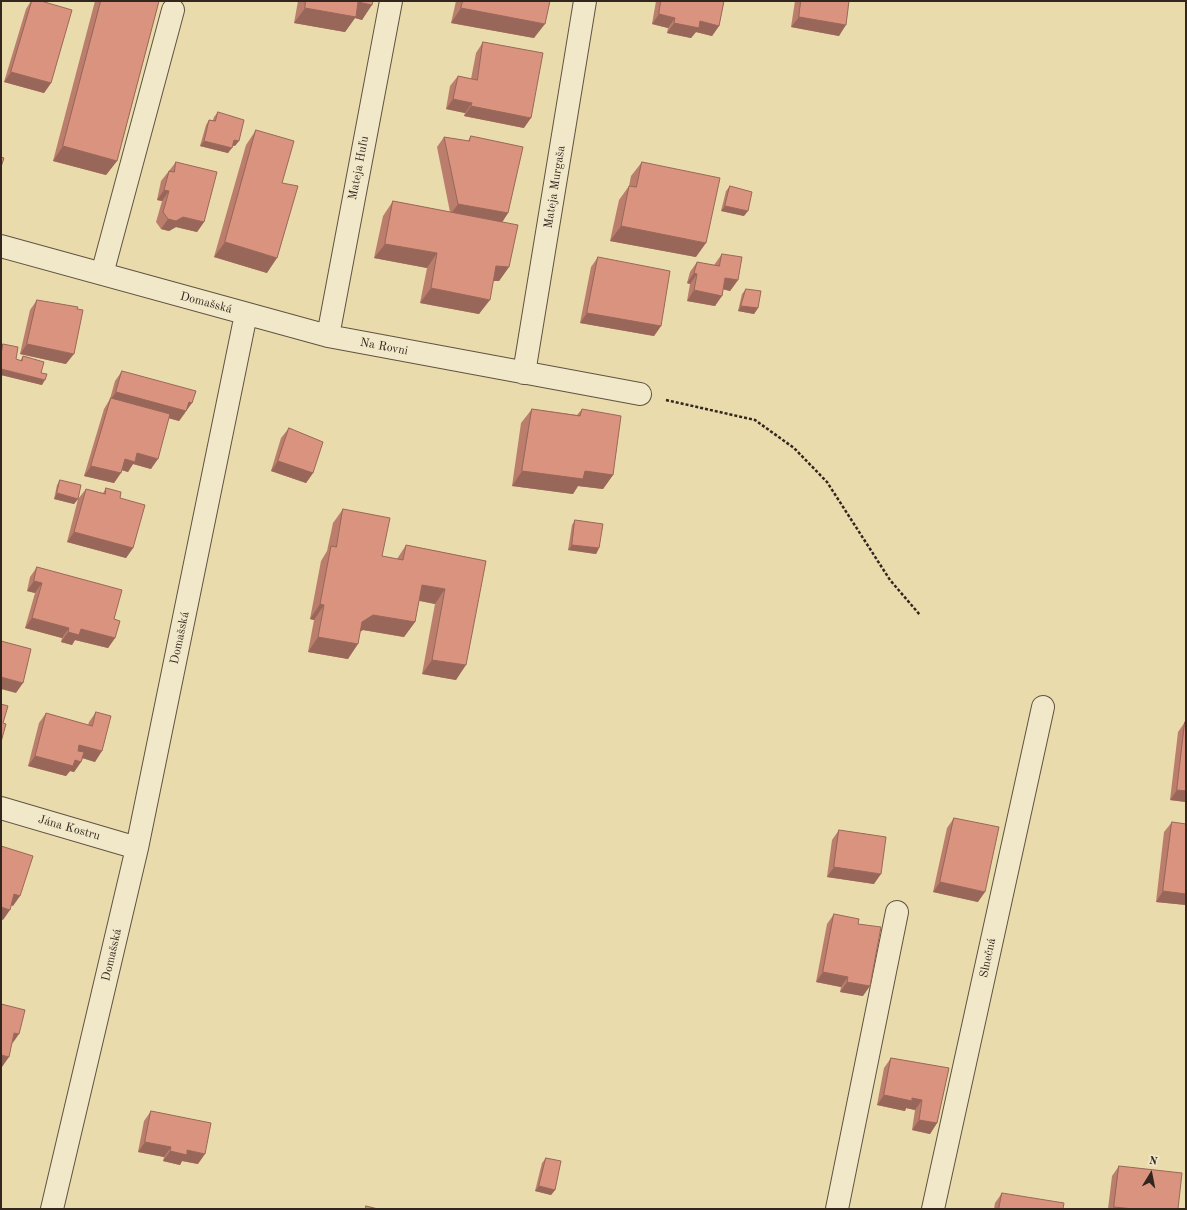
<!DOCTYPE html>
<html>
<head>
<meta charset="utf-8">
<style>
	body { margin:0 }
	#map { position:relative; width:1187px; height:1210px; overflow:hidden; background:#e9dbac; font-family:"Old Standard TT",serif }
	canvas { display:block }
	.frame { position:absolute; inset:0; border:2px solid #32261f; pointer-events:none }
	.north { position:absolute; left:1131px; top:1154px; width:40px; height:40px; -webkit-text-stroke:3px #f1e8c9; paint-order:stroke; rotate:10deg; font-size:11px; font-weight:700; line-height:16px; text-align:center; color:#32261f }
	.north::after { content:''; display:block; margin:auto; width:14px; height:18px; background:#32261f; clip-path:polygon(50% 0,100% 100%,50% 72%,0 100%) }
</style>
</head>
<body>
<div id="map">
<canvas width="1187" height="1210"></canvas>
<div class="frame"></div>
<div class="north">N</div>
</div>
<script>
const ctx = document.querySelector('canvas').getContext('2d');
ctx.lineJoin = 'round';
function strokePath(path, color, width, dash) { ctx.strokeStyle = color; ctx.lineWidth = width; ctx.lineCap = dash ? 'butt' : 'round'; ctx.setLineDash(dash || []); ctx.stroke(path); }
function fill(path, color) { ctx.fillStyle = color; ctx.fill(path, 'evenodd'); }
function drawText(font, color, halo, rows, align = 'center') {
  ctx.font = font + ' "Old Standard TT",serif'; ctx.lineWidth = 4; ctx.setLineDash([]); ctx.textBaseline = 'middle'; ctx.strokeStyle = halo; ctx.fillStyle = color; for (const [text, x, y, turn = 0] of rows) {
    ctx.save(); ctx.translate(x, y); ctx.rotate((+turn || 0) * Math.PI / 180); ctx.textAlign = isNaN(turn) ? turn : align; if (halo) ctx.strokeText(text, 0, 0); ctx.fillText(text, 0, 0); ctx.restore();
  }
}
const path = new Path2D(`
	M 666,400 L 755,420 L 794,448 L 827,482 L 890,580 L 920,615`);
const minor = new Path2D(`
	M 1,246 L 328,336 L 640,394
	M 102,274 L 173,10
	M 328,336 L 391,1
	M 524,373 L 585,1
	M 1,808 L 137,848
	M 52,1209 L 137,848 L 246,314
	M 837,1209 L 897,912
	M 933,1209 L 1043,707`);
const wall = new Path2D(`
	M 31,1 L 41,1 L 51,83 L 44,93 L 4,82 L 26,9 Z
	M 95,1 L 159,1 L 117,161 L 106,175 L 53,161 Z
	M 298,1 L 373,1 L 362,20 L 355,18 L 345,32 L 294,23 Z
	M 456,1 L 550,1 L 534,38 L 451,23 Z
	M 656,1 L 724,1 L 719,26 L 712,36 L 696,32 L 691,38 L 667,33 L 668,28 L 652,24 Z
	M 795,1 L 849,1 L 839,36 L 791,27 Z
	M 483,42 L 524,128 L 464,116 L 465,113 L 446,109 L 450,86 L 458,76 L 471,79 L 476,53 Z
	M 218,112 L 235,146 L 232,145 L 228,153 L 200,146 L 206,125 L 209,120 L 213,120 L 214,117 Z
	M 256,130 L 267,273 L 214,257 L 246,145 Z
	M 471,136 L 508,213 L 502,222 L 509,267 L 499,281 L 493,281 L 479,314 L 420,303 L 427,268 L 374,258 L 383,216 L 393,201 L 450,212 L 437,147 L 444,137 L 468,141 Z
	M 176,162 L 204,222 L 197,232 L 176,227 L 169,231 L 161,229 L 156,222 L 162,201 L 157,200 L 161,181 Z
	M 642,162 L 696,257 L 610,241 L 619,200 L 629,186 L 631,176 Z
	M 730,186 L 744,216 L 721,211 L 726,191 Z
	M 722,254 L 738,280 L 730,291 L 723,289 L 715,306 L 687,301 L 690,284 L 687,283 L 690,272 L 697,262 L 714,265 Z
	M 598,257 L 661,326 L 654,336 L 580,323 L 591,267 Z
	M 746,289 L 758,308 L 754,314 L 738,311 L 742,294 Z
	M 37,300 L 66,364 L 20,354 L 30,310 Z
	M 3,344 L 16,359 L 20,361 L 23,356 L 41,373 L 42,385 L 1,375 L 1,347 Z
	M 122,371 L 185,413 L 179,421 L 169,418 L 151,469 L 133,464 L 128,472 L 122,470 L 114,483 L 84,476 L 104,409 L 110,399 L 115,381 Z
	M 532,409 L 577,415 L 582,409 L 613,475 L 603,489 L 578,486 L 573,494 L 512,486 L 521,423 Z
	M 289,428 L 313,473 L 306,483 L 271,471 L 281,438 Z
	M 60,480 L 78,499 L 74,504 L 54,499 L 57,485 Z
	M 106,488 L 120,498 L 133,548 L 126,558 L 67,542 L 78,499 L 86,489 L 103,493 Z
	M 343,509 L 382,556 L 397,559 L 406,545 L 486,561 L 456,680 L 422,674 L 435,604 L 419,601 L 415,622 L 404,637 L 363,630 L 360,631 L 348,659 L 308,652 L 314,620 L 310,619 L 321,561 L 327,551 L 333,523 Z
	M 575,520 L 599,548 L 596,554 L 568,550 L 572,525 Z
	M 37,567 L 114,619 L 115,638 L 108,648 L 75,640 L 72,645 L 61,642 L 62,638 L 25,628 L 35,593 L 27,591 L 30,577 Z
	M 96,712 L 95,762 L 83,758 L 81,762 L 74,772 L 70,771 L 66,776 L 28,766 L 39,723 L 46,713 L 88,725 L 89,722 Z
	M 1185,722 L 1186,722 L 1186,802 L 1170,800 L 1178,732 Z
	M 954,818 L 978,902 L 933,892 L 947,828 Z
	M 1172,822 L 1186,905 L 1156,902 L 1164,832 Z
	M 839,830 L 874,884 L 827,877 L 832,840 Z
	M 834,914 L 858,924 L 863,996 L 840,992 L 841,987 L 816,982 L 827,924 Z
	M 891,1058 L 949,1068 L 937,1123 L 930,1134 L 912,1130 L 915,1110 L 906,1108 L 905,1111 L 877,1105 L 884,1068 Z
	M 151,1111 L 198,1164 L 182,1161 L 180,1165 L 163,1161 L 164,1157 L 138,1152 L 144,1121 Z
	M 546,1158 L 555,1190 L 551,1195 L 535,1191 L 542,1163 Z
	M 1119,1166 L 1178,1209 L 1108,1209 L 1112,1176 Z
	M 1002,1193 L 1063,1209 L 994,1209 L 995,1203 Z`);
const shadedWall = new Path2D(`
	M 358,2 L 372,5 L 362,20 L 355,18 L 345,32 L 294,23 L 305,8 Z
	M 461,8 L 545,24 L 534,38 L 451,23 Z
	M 659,14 L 675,18 L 668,28 L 652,24 Z
	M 799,17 L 846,25 L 839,36 L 791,27 Z
	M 700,21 L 719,26 L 712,36 L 696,32 L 691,38 L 667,33 L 674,23 Z
	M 11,72 L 51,83 L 44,93 L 4,82 Z
	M 453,99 L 472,103 L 465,113 L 446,109 Z
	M 471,106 L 531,118 L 524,128 L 464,116 Z
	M 234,140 L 239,141 L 235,146 L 230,145 Z
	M 204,141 L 232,148 L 228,153 L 200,146 Z
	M 63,146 L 117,161 L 106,175 L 53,161 Z
	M 164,190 L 169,191 L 162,201 L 157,200 Z
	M 458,204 L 508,213 L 501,224 L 450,215 Z
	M 725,206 L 748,211 L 744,216 L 721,211 Z
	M 183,217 L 204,222 L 197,232 L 176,227 L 169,231 L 161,229 L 168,219 Z
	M 621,226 L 706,243 L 696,257 L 610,241 Z
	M 225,242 L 277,258 L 267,273 L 214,257 Z
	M 385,244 L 437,253 L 427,268 L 374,258 Z
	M 496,266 L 509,267 L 499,281 L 486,281 Z
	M 694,273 L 697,274 L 690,284 L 687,283 Z
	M 725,278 L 738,280 L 730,291 L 718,288 Z
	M 431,288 L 490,300 L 479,314 L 420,303 Z
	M 694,290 L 722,296 L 715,306 L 687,301 Z
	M 741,306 L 758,308 L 754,314 L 738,311 Z
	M 587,313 L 661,326 L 654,336 L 580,323 Z
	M 27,344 L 74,354 L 66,364 L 20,354 Z
	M 1,369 L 45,380 L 42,385 L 1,375 Z
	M 116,392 L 189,402 L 192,403 L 179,421 L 109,402 Z
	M 137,453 L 158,459 L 151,469 L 133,464 L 128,472 L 118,469 L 125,459 Z
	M 278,461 L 313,473 L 306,483 L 271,471 Z
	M 91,466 L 121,473 L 114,483 L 84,476 Z
	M 522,471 L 585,471 L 613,475 L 603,489 L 578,486 L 573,494 L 512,486 Z
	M 57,493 L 78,499 L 74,504 L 54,499 Z
	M 74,532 L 133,548 L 126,558 L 67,542 Z
	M 572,545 L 599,548 L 596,554 L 568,550 Z
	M 34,581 L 42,583 L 35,593 L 27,591 Z
	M 422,585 L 445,589 L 435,604 L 412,599 Z
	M 320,604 L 324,605 L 314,620 L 310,619 Z
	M 373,615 L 415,622 L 404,637 L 363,630 L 352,637 L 362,622 Z
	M 32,618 L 69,628 L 62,638 L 25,628 Z
	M 81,629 L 115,638 L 108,648 L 75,640 L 72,645 L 61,642 L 68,632 Z
	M 318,637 L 358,644 L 348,659 L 308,652 Z
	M 432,660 L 466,665 L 456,680 L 422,674 Z
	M 1,677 L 23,683 L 16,693 L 1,689 Z
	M 79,745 L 102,751 L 95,762 L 72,755 Z
	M 35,756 L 75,760 L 81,762 L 74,772 L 70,771 L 66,776 L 28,766 Z
	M 1177,790 L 1186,791 L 1186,802 L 1170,800 Z
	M 834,867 L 881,874 L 874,884 L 827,877 Z
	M 940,882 L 985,892 L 978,902 L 933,892 Z
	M 1163,891 L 1186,894 L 1186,905 L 1156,902 Z
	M 14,894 L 20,896 L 13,906 L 7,904 Z
	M 1,907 L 10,910 L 3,920 L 1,919 Z
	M 823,972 L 848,977 L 841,987 L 816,982 Z
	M 847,982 L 870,986 L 863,996 L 840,992 Z
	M 14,1033 L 19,1034 L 12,1044 Z
	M 1,1055 L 9,1057 L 2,1067 L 1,1067 Z
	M 884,1095 L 912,1098 L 922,1100 L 915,1110 L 906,1108 L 905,1111 L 877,1105 Z
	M 919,1120 L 937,1123 L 930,1134 L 912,1130 Z
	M 145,1142 L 171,1147 L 164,1157 L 138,1152 Z
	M 187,1150 L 205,1154 L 198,1164 L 182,1161 L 180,1165 L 163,1161 L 170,1151 Z
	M 539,1186 L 555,1190 L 551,1195 L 535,1191 Z
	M 1114,1207 L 1134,1209 L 1113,1209 Z`);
const building = new Path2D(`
	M 32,1 L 41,1 L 72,10 L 51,83 L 11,72 Z
	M 101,1 L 159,1 L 117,161 L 63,146 Z
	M 306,1 L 373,1 L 372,5 L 358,2 L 356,17 L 305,8 Z
	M 463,1 L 550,1 L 545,24 L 461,8 Z
	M 661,1 L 724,1 L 719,26 L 700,21 L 699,28 L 674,23 L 675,18 L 659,14 Z
	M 801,1 L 849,1 L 846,25 L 799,17 Z
	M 483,42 L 543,53 L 531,118 L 471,106 L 472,103 L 453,99 L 458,76 L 477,80 Z
	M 218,112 L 244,120 L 239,141 L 234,140 L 232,148 L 204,141 L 209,120 L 215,121 Z
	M 256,130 L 294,141 L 282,183 L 298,186 L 277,258 L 225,242 Z
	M 471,136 L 523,147 L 508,213 L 458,204 L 444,137 L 469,141 Z
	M 1,157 L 4,158 L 1,167 Z
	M 176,162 L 217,172 L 204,222 L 183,217 L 176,221 L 168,219 L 163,212 L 169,191 L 164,190 L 169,171 L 174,172 Z
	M 642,162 L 720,178 L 706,243 L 621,226 L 629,186 L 636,187 Z
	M 730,186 L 752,192 L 748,211 L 725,206 Z
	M 393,201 L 518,225 L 509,267 L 496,266 L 490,300 L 431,288 L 437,253 L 385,244 Z
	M 722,254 L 742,257 L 738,280 L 725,278 L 722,296 L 694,290 L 697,274 L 694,273 L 697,262 L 719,266 Z
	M 598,257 L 670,271 L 661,326 L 587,313 Z
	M 746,289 L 761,291 L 758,308 L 741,306 Z
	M 37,300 L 78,307 L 77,309 L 83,310 L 74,354 L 27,344 Z
	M 3,344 L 18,347 L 16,359 L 22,361 L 23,356 L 44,362 L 41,373 L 47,374 L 45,380 L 1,369 L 1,355 Z
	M 122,371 L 196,391 L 192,403 L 189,402 L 186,411 L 116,392 Z
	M 111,398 L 170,414 L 158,459 L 137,453 L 135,462 L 125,459 L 121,473 L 91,466 Z
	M 532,409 L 580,416 L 582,409 L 621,416 L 613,475 L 585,471 L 583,479 L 522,471 Z
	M 289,428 L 323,442 L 313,473 L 278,461 Z
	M 60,480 L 81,485 L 78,499 L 57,493 Z
	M 106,488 L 121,492 L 120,498 L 145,505 L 133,548 L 74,532 L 86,489 L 105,494 Z
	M 343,509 L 390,518 L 382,556 L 403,560 L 406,545 L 486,561 L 466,665 L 432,660 L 445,589 L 422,585 L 415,622 L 373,615 L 362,622 L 358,644 L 318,637 L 324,605 L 320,604 L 331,546 L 336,547 Z
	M 575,520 L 603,524 L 599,548 L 572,545 Z
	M 37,567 L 122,590 L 114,619 L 120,621 L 115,638 L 81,629 L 79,635 L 68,632 L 69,628 L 32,618 L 42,583 L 34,581 Z
	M 1,641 L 31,649 L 23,683 L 1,677 Z
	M 1,704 L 8,706 L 3,723 L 6,724 L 1,742 Z
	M 96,712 L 111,716 L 102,751 L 79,745 L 78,751 L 84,752 L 81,762 L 75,760 L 73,766 L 35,756 L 46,713 L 92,726 Z
	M 1185,722 L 1186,722 L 1186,791 L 1177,790 Z
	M 954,818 L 999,827 L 985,892 L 940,882 Z
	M 1172,822 L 1186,824 L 1186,894 L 1163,891 Z
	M 839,830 L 886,837 L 881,874 L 834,867 Z
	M 1,846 L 33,856 L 20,896 L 14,894 L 10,910 L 1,907 Z
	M 834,914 L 859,919 L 858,924 L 881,927 L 870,986 L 847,982 L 848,977 L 823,972 Z
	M 1,1004 L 25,1010 L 19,1034 L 14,1033 L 9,1057 L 1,1055 Z
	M 891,1058 L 949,1068 L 937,1123 L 919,1120 L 922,1100 L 912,1098 L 912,1101 L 884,1095 Z
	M 151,1111 L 211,1123 L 205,1154 L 187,1150 L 187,1155 L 170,1151 L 171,1147 L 145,1142 Z
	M 546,1158 L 561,1161 L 555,1190 L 539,1186 Z
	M 1119,1166 L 1182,1173 L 1178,1209 L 1134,1209 L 1114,1207 Z
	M 1002,1193 L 1064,1203 L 1063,1209 L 999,1209 Z
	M 366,1206 L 378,1209 L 366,1209 Z`);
const streetNames = [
	["Mateja Huľu",359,168,-79],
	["Mateja Murgaša",555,187,-81],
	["Domašská",206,303,15],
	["Na Rovni",384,347,11],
	["Domašská",180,638,-78],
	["Jána Kostru",69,828,16],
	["Domašská",112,955,-77],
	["Slnečná",988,958,-78]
];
strokePath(minor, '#605342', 24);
strokePath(path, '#32261f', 2.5, [3, 2]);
strokePath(minor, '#f1e8c9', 22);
fill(wall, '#bb7e6d');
fill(shadedWall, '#996759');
fill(building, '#da937f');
strokePath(building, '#996759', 1);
drawText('12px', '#32261f', '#f1e8c9', streetNames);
</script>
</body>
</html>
